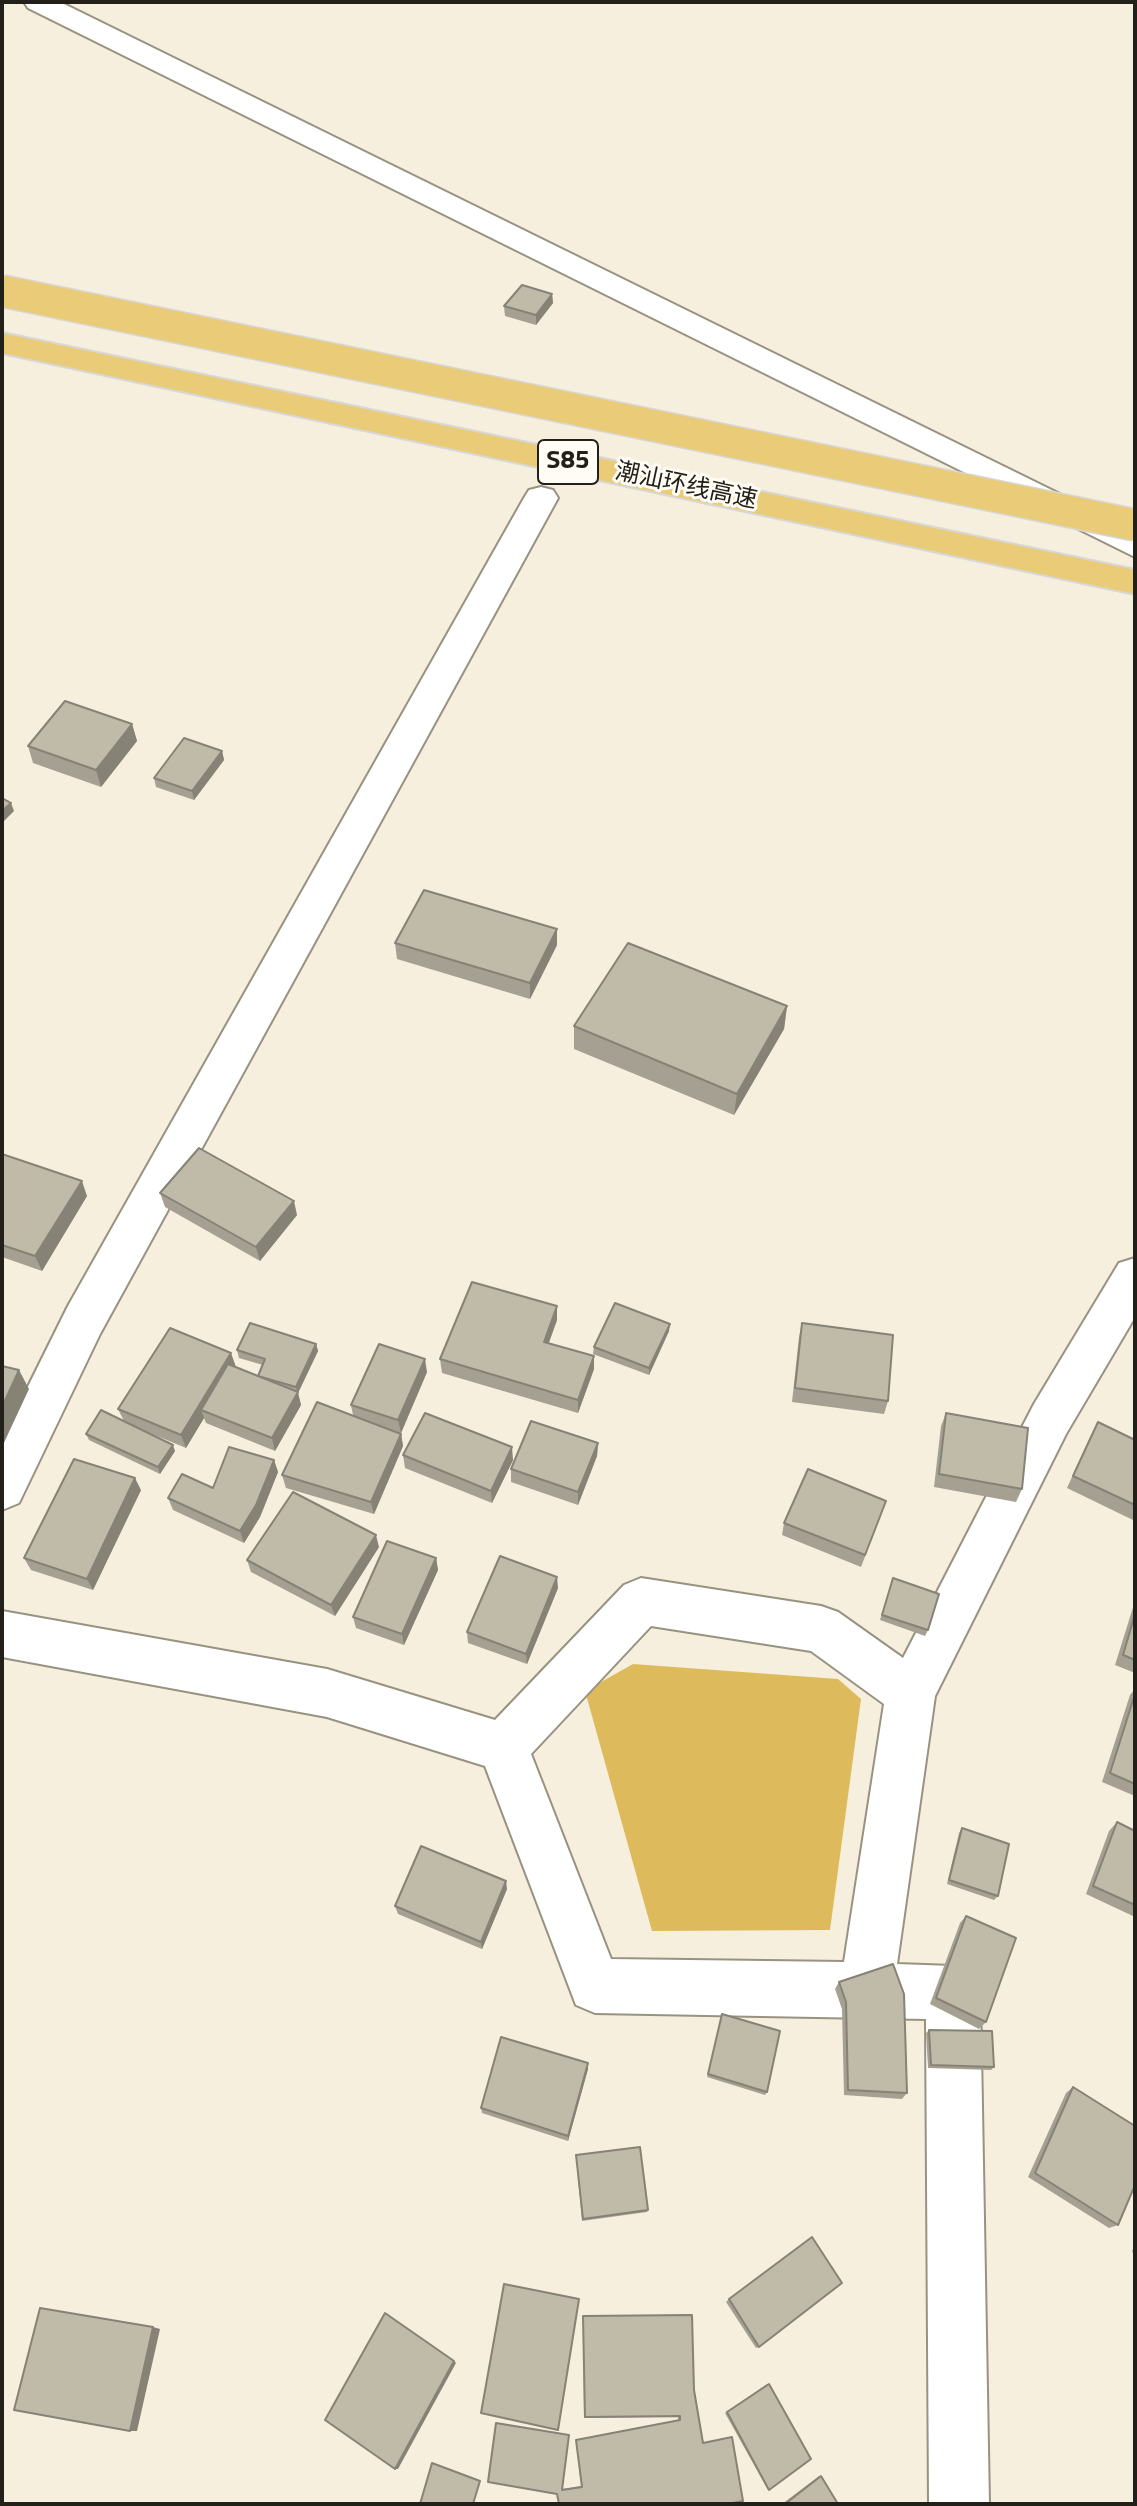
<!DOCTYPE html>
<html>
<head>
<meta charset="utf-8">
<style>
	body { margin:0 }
	#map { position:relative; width:1137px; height:2506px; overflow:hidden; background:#f6efdd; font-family:"Titillium Web",sans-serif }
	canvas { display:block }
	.frame { position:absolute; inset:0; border:4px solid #222019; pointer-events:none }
</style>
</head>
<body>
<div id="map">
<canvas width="1137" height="2506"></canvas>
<div class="frame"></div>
</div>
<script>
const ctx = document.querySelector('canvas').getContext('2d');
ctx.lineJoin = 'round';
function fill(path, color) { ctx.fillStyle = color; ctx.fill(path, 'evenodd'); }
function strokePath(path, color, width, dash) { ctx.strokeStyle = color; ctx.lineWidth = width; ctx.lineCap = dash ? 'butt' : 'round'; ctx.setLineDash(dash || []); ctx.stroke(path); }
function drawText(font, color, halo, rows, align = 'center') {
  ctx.font = font + ' "Titillium Web","Noto Sans SC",sans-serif'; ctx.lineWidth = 6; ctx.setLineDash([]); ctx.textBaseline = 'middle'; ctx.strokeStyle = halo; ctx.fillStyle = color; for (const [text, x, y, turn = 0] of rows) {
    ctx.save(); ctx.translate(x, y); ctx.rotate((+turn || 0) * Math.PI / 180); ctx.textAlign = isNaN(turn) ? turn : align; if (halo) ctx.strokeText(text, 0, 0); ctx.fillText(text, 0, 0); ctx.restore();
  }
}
const water = new Path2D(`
	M 633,1664 L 838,1679 L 861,1699 L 830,1930 L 652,1931 L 585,1691 Z`);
const minor = new Path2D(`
	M 24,2 L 60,2 L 1135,531 L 1135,557 L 28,8 Z
	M 541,487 L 553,490 L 558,498 L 100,1334 L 19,1503 L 2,1510 L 2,1439 L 68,1306 L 524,498 L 529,490 Z
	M 1135,1258 L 1135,1317 L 1066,1434 L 935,1696 L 897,1964 L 953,1966 L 972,1974 L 980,1993 L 989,2504 L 929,2504 L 926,2019 L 595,2013 L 576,2005 L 485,1766 L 327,1717 L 2,1657 L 2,1611 L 327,1669 L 495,1720 L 624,1585 L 641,1578 L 821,1606 L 838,1612 L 903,1658 L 1034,1404 L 1119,1263 ZM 651,1626 L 811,1651 L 884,1704 L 844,1962 L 611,1959 L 531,1754 Z`);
const motorway = new Path2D(`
	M 2,333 L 1135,570 L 1135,594 L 2,353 Z`);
const motorwayBridge = new Path2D(`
	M 2,291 L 1135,525`);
const wall = new Path2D(`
	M 552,294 L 553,303 L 536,325 L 505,316 L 504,306 Z
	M 132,724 L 137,741 L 101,787 L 33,763 L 28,746 Z
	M 222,751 L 224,760 L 194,800 L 156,787 L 154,778 Z
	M 557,929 L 557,945 L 530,999 L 397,959 L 395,943 Z
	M 787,1006 L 784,1029 L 734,1115 L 574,1049 L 574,1026 Z
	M 2,1154 L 87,1196 L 42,1271 L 2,1257 Z
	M 160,1193 L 297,1215 L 260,1261 L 165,1207 Z
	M 557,1306 L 557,1320 L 549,1343 L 594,1369 L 578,1413 L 442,1373 L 440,1359 Z
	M 802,1323 L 888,1401 L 884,1414 L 792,1402 L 799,1337 Z
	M 669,1331 L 649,1375 L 593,1354 L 594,1347 Z
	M 316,1344 L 318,1351 L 298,1393 L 301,1405 L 275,1451 L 206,1423 L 204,1418 L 186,1448 L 133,1426 L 175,1451 L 160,1474 L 89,1440 L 86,1434 L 124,1421 L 118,1409 L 235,1367 L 258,1376 L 263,1365 L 239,1358 L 237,1350 Z
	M 427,1372 L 401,1433 L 403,1446 L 374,1514 L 286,1488 L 282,1475 L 353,1415 L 351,1405 Z
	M 946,1413 L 1022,1489 L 1016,1502 L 934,1487 L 941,1426 Z
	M 1091,1435 L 1135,1440 L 1135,1521 L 1067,1488 Z
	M 598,1443 L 597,1456 L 578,1505 L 511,1482 L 511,1469 Z
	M 403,1455 L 513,1460 L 492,1503 L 405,1468 Z
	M 274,1460 L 278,1472 L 260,1517 L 244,1543 L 173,1510 L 168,1498 L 213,1488 Z
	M 141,1490 L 93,1590 L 31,1570 L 24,1558 Z
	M 882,1513 L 861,1567 L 782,1535 L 784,1523 Z
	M 379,1547 L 335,1616 L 251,1572 L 247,1560 Z
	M 436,1558 L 438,1570 L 404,1645 L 356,1628 L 353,1617 Z
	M 893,1578 L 928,1630 L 925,1636 L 880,1620 Z
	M 558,1588 L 527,1664 L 468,1643 L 467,1632 Z
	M 1135,1601 L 1135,1673 L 1115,1665 Z
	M 1135,1689 L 1135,1796 L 1102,1782 L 1130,1695 Z
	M 1117,1822 L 1135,1831 L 1135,1917 L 1086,1894 L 1109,1831 Z
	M 962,1828 L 998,1896 L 994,1900 L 947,1884 L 959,1833 Z
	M 507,1889 L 482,1949 L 398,1914 L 395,1906 Z
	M 966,1916 L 986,2022 L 979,2029 L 930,2004 L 960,1923 Z
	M 839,1982 L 907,2093 L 902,2099 L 844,2095 L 842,2009 L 835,1989 Z
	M 722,2014 L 767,2092 L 765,2095 L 707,2077 Z
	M 929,2030 L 994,2067 L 991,2070 L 928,2068 L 926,2033 Z
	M 588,2063 L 588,2069 L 568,2141 L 482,2113 L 481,2108 Z
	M 1073,2087 L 1118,2225 L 1109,2228 L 1028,2177 L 1066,2093 Z
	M 576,2155 L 648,2210 L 647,2212 L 582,2221 Z
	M 1135,2242 L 1135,2254 L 1132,2252 Z
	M 729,2299 L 759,2347 L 756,2348 L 726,2302 Z
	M 583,2316 L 694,2390 L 703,2443 L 559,2504 L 562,2489 L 581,2486 L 678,2420 L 678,2417 L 584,2418 Z
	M 767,2384 L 769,2490 L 768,2490 L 725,2413 Z
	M 819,2476 L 821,2476 L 838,2504 L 782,2504 Z`);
const shadedWall = new Path2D(`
	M 552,294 L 553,303 L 536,325 L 536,315 Z
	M 132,724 L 137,741 L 101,787 L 96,770 Z
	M 222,751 L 224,760 L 194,800 L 192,791 Z
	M 11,803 L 14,811 L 2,823 L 2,811 Z
	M 557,929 L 557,945 L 530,999 L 530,983 Z
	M 787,1006 L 784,1029 L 734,1115 L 737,1094 Z
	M 82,1181 L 87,1196 L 42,1271 L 35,1256 Z
	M 294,1201 L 297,1215 L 260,1261 L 256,1247 Z
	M 557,1306 L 557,1320 L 544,1355 L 544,1342 Z
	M 670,1324 L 669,1331 L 649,1375 L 649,1368 Z
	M 316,1344 L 318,1351 L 298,1393 L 301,1405 L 275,1451 L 272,1438 L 297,1393 L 296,1387 Z
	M 231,1353 L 236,1367 L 201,1410 L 204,1418 L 186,1448 L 181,1435 Z
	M 594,1356 L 594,1369 L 578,1413 L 578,1400 Z
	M 425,1359 L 427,1372 L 401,1433 L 398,1420 Z
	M 19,1370 L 29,1389 L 2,1447 L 2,1407 Z
	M 401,1434 L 403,1446 L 374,1514 L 371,1502 Z
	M 598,1443 L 597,1456 L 578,1505 L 578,1492 Z
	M 173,1445 L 175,1451 L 160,1474 L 158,1467 Z
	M 512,1447 L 513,1460 L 492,1503 L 491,1491 Z
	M 274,1460 L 278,1472 L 260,1517 L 244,1543 L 240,1531 Z
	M 135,1478 L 141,1490 L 93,1590 L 87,1579 Z
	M 376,1535 L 379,1547 L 335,1616 L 331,1605 Z
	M 436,1558 L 438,1570 L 404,1645 L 402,1634 Z
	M 557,1577 L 558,1588 L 527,1664 L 526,1654 Z
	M 506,1881 L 507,1889 L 482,1949 L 481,1942 Z
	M 588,2063 L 588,2069 L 568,2141 L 568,2136 Z
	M 153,2327 L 160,2329 L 137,2431 L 130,2431 Z
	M 454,2361 L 456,2363 L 398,2469 L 395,2469 Z`);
const building = new Path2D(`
	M 522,285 L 552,294 L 536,315 L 504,306 Z
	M 65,701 L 132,724 L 96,770 L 28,746 Z
	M 184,738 L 222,751 L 192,791 L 154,778 Z
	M 2,798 L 11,803 L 2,811 Z
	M 424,890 L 557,929 L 530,983 L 395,943 Z
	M 628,943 L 787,1006 L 737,1094 L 574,1026 Z
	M 199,1148 L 294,1201 L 256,1247 L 160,1193 Z
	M 2,1154 L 82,1181 L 35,1256 L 2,1245 Z
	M 472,1282 L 557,1306 L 544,1342 L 594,1356 L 578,1400 L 440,1359 Z
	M 615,1303 L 670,1324 L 649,1368 L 594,1347 Z
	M 250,1323 L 316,1344 L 296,1387 L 258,1376 L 265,1359 L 237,1350 Z
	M 802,1323 L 893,1335 L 888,1401 L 795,1388 Z
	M 170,1328 L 231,1353 L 181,1435 L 118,1409 Z
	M 379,1344 L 425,1359 L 398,1420 L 351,1405 Z
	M 228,1364 L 298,1392 L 272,1438 L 201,1410 Z
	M 2,1366 L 19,1370 L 2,1407 Z
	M 317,1402 L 401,1434 L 371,1502 L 282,1475 Z
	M 101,1410 L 173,1445 L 158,1467 L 86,1434 Z
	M 425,1413 L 512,1447 L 491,1491 L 403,1455 Z
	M 946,1413 L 1028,1428 L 1022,1489 L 939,1474 Z
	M 531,1421 L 598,1443 L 578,1492 L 511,1469 Z
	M 1098,1422 L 1135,1440 L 1135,1505 L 1073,1476 Z
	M 229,1447 L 274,1460 L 256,1505 L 240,1531 L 168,1498 L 182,1474 L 213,1488 Z
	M 74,1459 L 135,1478 L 87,1579 L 24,1558 Z
	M 808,1469 L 886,1501 L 865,1555 L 784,1523 Z
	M 293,1492 L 376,1535 L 331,1605 L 247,1560 Z
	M 387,1541 L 436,1558 L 402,1634 L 353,1617 Z
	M 500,1556 L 557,1577 L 526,1654 L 467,1632 Z
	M 893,1578 L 939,1594 L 928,1630 L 882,1615 Z
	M 1135,1614 L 1135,1660 L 1123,1655 Z
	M 1135,1694 L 1135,1784 L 1110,1773 Z
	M 1117,1822 L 1135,1831 L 1135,1905 L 1093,1886 Z
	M 962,1828 L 1009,1844 L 998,1896 L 949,1880 Z
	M 421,1846 L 506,1881 L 481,1942 L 395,1906 Z
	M 966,1916 L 1016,1938 L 986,2022 L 936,1998 Z
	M 893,1964 L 904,1994 L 907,2093 L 848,2090 L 846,2002 L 839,1982 Z
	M 722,2014 L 780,2031 L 767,2092 L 708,2074 Z
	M 929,2030 L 992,2031 L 994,2067 L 931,2065 Z
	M 501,2037 L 588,2063 L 568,2136 L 481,2108 Z
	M 1073,2087 L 1135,2126 L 1135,2185 L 1118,2225 L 1035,2173 Z
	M 640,2147 L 648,2210 L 583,2219 L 576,2155 Z
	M 812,2237 L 842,2283 L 759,2347 L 729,2299 Z
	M 504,2284 L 579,2299 L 558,2430 L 481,2413 Z
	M 40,2308 L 153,2327 L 130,2431 L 14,2410 Z
	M 385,2313 L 454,2361 L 395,2469 L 325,2420 Z
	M 692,2315 L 694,2390 L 703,2443 L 732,2437 L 743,2501 L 728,2504 L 559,2504 L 557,2494 L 488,2482 L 496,2423 L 569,2435 L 562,2490 L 582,2487 L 576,2440 L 680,2420 L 680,2416 L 585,2417 L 583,2316 Z
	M 769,2384 L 811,2459 L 769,2490 L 727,2412 Z
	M 432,2463 L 480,2481 L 473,2504 L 420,2504 Z
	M 821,2476 L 838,2504 L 785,2504 Z`);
const farStreetnames = [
	["潮汕环线高速",686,487,12]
];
const shields = [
	[568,462,60]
];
const shieldNames = [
	["S85",568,462]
];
fill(water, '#ddbb5c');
strokePath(minor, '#989281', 4);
strokePath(motorway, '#d7d7d6', 4);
fill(minor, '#fff');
fill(motorway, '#eacb77');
strokePath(motorwayBridge, '#d7d7d6', 34, []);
strokePath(motorwayBridge, '#eacb77', 31);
fill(wall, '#a5a091');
fill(shadedWall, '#868276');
fill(building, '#c0baa9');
strokePath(building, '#868276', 2);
drawText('24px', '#222019', '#fffcf5', farStreetnames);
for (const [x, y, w] of shields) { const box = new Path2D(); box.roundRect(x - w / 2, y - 22, w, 44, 6); ctx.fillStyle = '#fffcf5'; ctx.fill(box); strokePath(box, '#222019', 2); }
drawText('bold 26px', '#222019', null, shieldNames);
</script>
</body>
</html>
